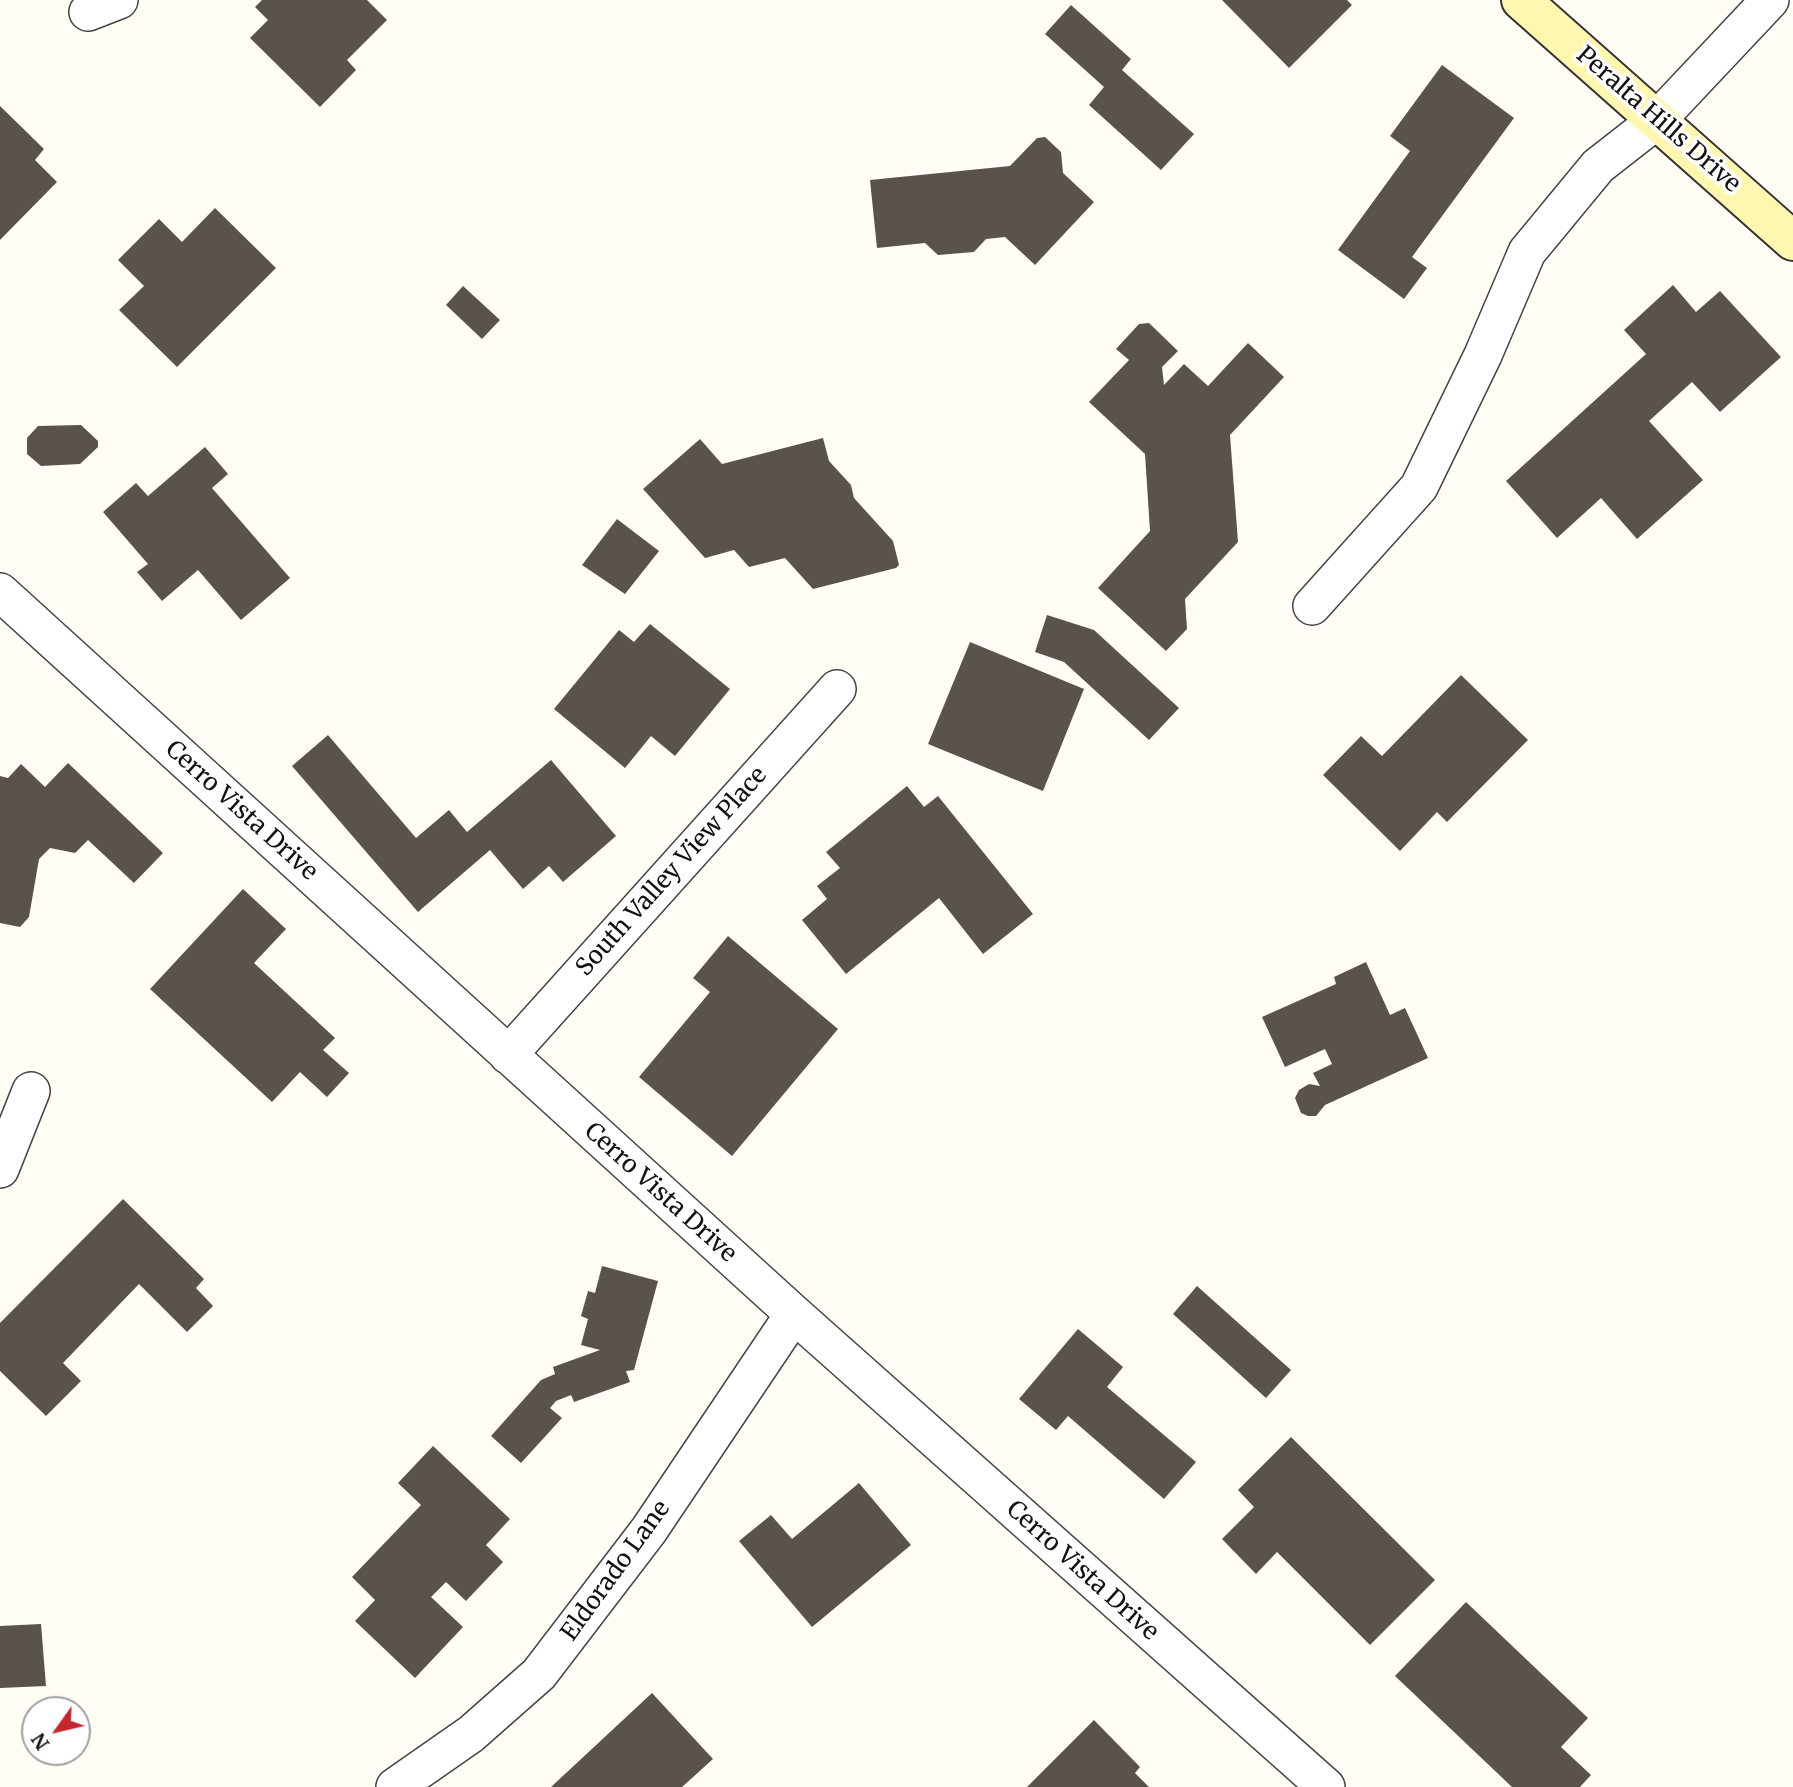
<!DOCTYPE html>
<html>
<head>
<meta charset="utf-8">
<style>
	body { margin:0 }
	#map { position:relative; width:1793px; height:1787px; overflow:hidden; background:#fffdf5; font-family:Merriweather,serif }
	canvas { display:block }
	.north { position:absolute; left:21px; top:1696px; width:70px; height:70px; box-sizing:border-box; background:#fff; border:2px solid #a0a0a0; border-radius:50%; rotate:236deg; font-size:19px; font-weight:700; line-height:28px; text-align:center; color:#111 }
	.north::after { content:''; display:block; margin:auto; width:24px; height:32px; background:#c4262e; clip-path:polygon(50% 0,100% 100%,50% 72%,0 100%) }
</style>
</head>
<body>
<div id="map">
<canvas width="1793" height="1787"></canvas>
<div class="north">N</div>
</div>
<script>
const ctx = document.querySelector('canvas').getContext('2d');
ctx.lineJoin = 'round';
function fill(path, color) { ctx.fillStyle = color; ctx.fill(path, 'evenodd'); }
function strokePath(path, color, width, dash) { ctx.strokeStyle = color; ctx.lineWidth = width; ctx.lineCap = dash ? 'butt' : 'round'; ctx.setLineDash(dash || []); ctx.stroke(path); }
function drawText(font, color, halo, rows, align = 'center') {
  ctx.font = font + ' Merriweather,serif'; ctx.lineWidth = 7; ctx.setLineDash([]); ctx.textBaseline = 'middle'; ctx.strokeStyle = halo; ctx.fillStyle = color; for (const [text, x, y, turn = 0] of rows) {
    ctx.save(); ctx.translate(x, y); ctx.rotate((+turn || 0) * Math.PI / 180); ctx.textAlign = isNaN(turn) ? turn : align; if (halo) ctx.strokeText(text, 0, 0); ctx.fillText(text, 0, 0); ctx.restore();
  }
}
const building = new Path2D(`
	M 262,0 L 367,0 L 387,20 L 347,60 L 356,70 L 320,107 L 250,38 L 268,20 L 255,7 Z
	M 1222,0 L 1347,0 L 1352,5 L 1289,68 Z
	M 1071,5 L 1131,59 L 1122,70 L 1194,134 L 1161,170 L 1089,105 L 1104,87 L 1045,34 Z
	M 1442,65 L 1514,118 L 1412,257 L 1427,268 L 1404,299 L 1338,250 L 1410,151 L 1390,136 Z
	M 0,106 L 44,149 L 35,160 L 57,182 L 0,240 Z
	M 1045,137 L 1061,152 L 1063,173 L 1094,202 L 1035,265 L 1005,237 L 986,239 L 974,252 L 938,255 L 925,243 L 877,248 L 870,180 L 1010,166 L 1037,138 Z
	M 215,208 L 276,268 L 177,367 L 119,310 L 144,286 L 118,260 L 159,219 L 182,242 Z
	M 1673,285 L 1696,312 L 1720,291 L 1781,357 L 1720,412 L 1692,382 L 1649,421 L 1703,480 L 1637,539 L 1601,498 L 1557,538 L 1506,481 L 1646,354 L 1624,330 Z
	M 463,286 L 500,320 L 482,339 L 446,305 Z
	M 1149,323 L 1178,351 L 1162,367 L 1164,385 L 1184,364 L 1208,386 L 1248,343 L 1284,377 L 1230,435 L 1238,542 L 1185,599 L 1187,629 L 1166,651 L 1098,588 L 1150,531 L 1145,454 L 1089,402 L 1129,360 L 1116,349 L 1139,324 Z
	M 81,425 L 98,441 L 98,447 L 80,464 L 41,466 L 27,454 L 27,438 L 38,426 Z
	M 823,438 L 829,461 L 851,485 L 854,498 L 893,541 L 899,565 L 896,568 L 813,589 L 785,558 L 749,567 L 734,550 L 705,558 L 643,489 L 700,439 L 722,464 Z
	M 205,447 L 228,474 L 212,488 L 290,578 L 241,620 L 198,570 L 162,601 L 137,572 L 148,564 L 103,512 L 136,483 L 148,496 Z
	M 617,519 L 659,551 L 625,594 L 582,565 Z
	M 1047,615 L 1094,630 L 1179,708 L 1149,740 L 1064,662 L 1035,652 Z
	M 650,624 L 730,689 L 675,756 L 651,736 L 625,768 L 554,709 L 619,630 L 634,642 Z
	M 970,642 L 1084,689 L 1043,791 L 928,744 Z
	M 1461,675 L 1528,740 L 1447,822 L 1437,812 L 1400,851 L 1323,775 L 1361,736 L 1382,756 Z
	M 328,735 L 416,838 L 449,810 L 467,832 L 551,760 L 616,836 L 563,882 L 549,866 L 523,889 L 490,850 L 418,912 L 292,766 Z
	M 68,763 L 163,853 L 134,883 L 88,840 L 75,853 L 50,848 L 39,859 L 29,917 L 20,927 L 0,923 L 0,776 L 8,778 L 21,764 L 45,787 Z
	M 907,786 L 924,807 L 938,796 L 1033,914 L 983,954 L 939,898 L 846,974 L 802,920 L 827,899 L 817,886 L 840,868 L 826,852 Z
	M 243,889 L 286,929 L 254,963 L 335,1038 L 323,1050 L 349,1073 L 327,1097 L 300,1072 L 272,1102 L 150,989 Z
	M 728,936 L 838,1029 L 732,1156 L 639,1077 L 710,992 L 693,978 Z
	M 1366,962 L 1390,1015 L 1405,1008 L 1428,1058 L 1325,1105 L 1316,1116 L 1308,1116 L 1301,1113 L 1295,1098 L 1299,1090 L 1309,1084 L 1320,1086 L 1313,1073 L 1332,1064 L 1325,1049 L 1285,1067 L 1262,1017 L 1336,984 L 1334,977 Z
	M 123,1199 L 204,1279 L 196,1288 L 213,1306 L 187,1332 L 139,1284 L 63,1363 L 81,1381 L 46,1416 L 0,1371 L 0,1323 Z
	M 602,1266 L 658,1281 L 634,1370 L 626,1371 L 630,1382 L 574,1402 L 571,1395 L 556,1401 L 550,1408 L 562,1418 L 521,1463 L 491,1436 L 541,1380 L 555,1374 L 553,1367 L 600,1350 L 581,1345 L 588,1319 L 581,1316 L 588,1291 L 595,1293 Z
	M 1197,1286 L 1291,1370 L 1266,1398 L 1173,1314 Z
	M 1078,1329 L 1123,1367 L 1107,1387 L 1196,1462 L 1164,1499 L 1068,1416 L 1056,1430 L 1019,1399 Z
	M 1291,1437 L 1435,1580 L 1370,1645 L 1277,1552 L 1256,1574 L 1222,1539 L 1254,1507 L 1238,1490 Z
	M 433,1446 L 510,1519 L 486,1545 L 503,1562 L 466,1601 L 446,1582 L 431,1597 L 463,1627 L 415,1678 L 355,1621 L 375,1600 L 352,1577 L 421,1505 L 398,1483 Z
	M 859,1483 L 911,1545 L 812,1627 L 739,1541 L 771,1515 L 792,1539 Z
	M 1466,1602 L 1588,1718 L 1561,1747 L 1591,1775 L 1580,1787 L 1512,1787 L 1395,1676 Z
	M 41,1624 L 46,1686 L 0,1688 L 0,1626 Z
	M 652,1693 L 713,1759 L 682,1787 L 551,1787 Z
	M 1094,1720 L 1140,1767 L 1135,1773 L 1149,1787 L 1027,1787 Z`);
const street = new Path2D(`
	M 88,12 L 119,0
	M 0,592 L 794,1314 L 1326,1787
	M 1312,606 L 1419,487 L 1483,355 L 1527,252 L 1598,166 L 1657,120 L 1770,0
	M 508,1055 L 837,689
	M 0,1169 L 31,1091
	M 395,1787 L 471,1734 L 539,1674 L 649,1530 L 794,1314`);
const secondary = new Path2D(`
	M 1521,0 L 1793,241`);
const streetNames = [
	["Peralta Hills Drive",1658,120,41],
	["Cerro Vista Drive",241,811,42],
	["South Valley View Place",672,872,-48],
	["Cerro Vista Drive",660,1193,42],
	["Eldorado Lane",616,1571,-54],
	["Cerro Vista Drive",1082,1571,42]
];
fill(building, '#5a524d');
strokePath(street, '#444', 40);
strokePath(secondary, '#333', 42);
strokePath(street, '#fff', 37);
strokePath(secondary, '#fff6b0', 38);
drawText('24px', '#111', '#fff', streetNames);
</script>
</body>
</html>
